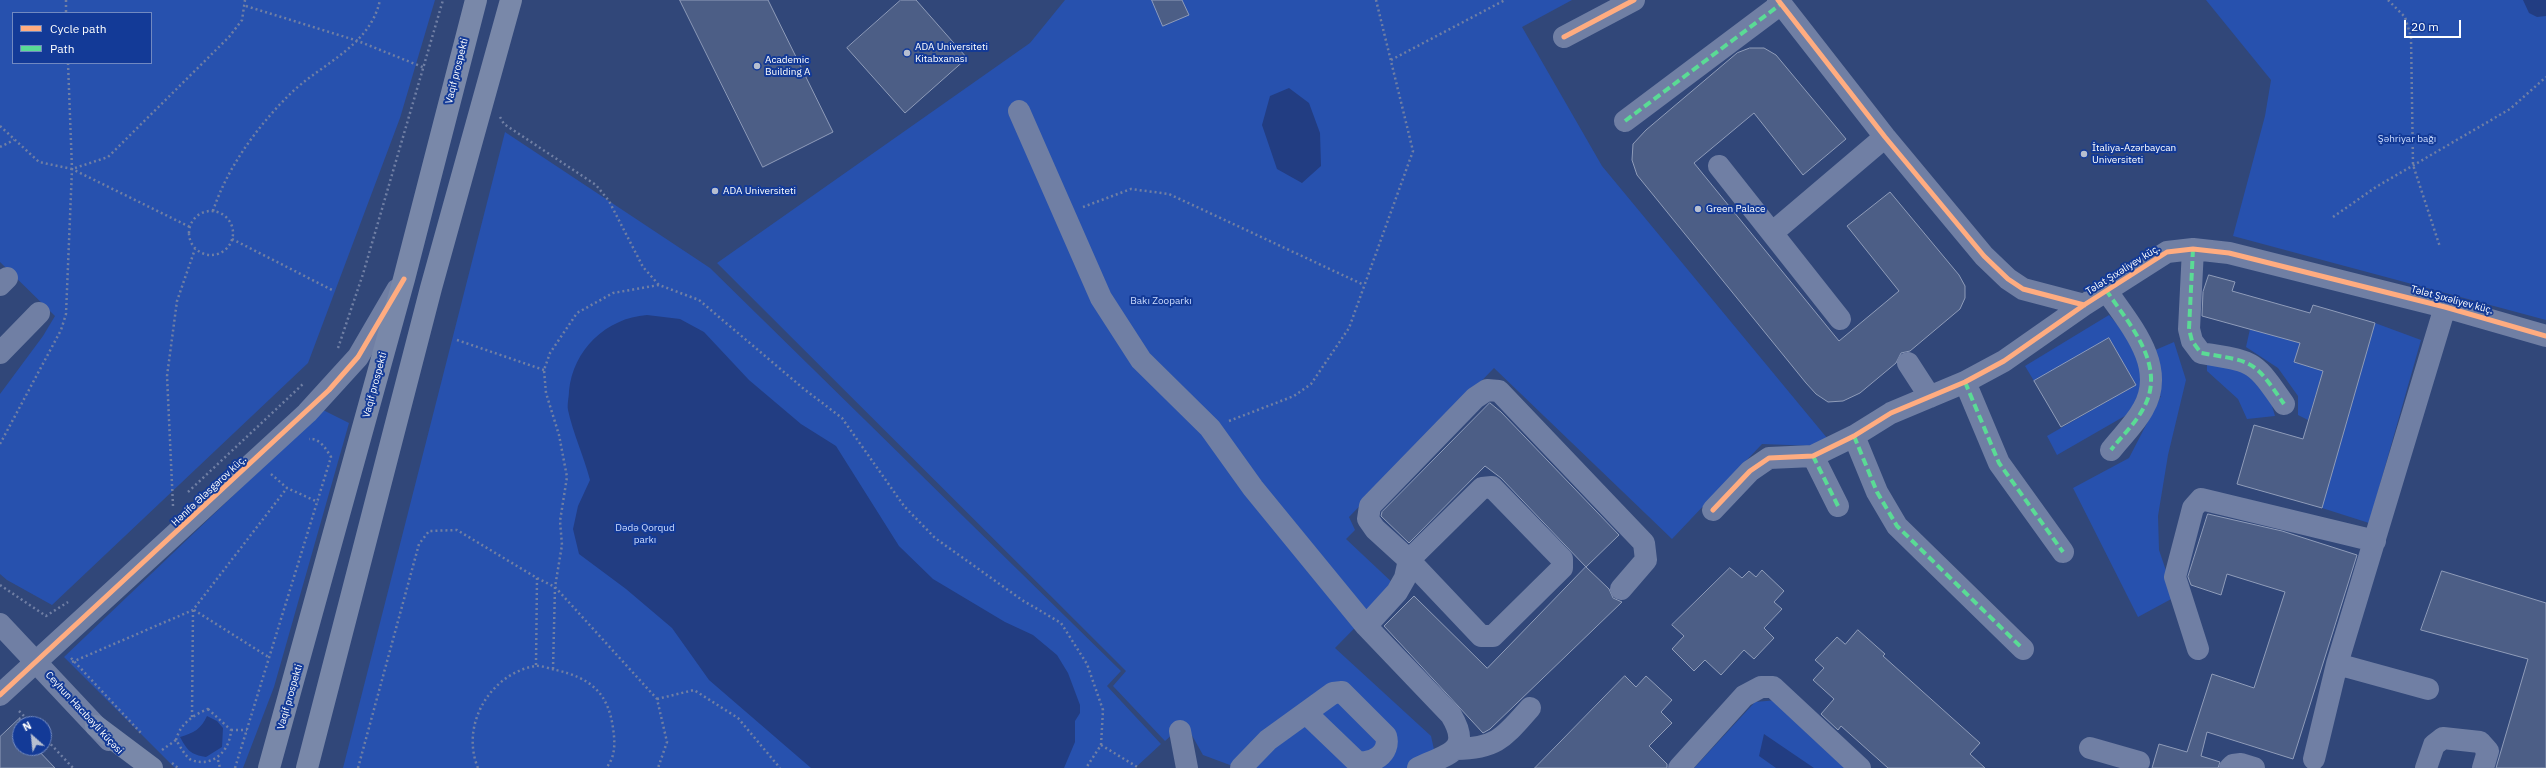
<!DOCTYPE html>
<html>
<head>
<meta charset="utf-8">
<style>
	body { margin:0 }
	#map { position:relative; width:2546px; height:768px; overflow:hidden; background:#314779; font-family:"IBM Plex Sans",sans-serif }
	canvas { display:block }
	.legend { position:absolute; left:12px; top:12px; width:140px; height:52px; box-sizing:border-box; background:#133a97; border:1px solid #7189c1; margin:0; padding:5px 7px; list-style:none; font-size:12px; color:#fff }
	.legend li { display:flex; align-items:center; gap:8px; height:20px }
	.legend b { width:20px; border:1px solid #7189c1 }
	.north { position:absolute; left:12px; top:716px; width:40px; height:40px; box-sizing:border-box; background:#133a97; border:1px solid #7189c1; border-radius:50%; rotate:333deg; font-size:11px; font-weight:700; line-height:16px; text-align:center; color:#fff }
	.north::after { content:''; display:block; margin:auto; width:14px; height:18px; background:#b7bfd0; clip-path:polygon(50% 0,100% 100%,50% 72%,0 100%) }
	.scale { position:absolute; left:2404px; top:20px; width:57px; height:18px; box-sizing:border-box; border:2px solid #fff; border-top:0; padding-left:5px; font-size:12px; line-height:14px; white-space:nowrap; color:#fff; -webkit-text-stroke:3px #133a97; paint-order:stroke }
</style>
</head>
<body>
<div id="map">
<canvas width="2546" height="768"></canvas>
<ul class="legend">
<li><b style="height:5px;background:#ffac80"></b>Cycle path</li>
<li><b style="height:5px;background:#5adb95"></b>Path</li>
</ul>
<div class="north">N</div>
<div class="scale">20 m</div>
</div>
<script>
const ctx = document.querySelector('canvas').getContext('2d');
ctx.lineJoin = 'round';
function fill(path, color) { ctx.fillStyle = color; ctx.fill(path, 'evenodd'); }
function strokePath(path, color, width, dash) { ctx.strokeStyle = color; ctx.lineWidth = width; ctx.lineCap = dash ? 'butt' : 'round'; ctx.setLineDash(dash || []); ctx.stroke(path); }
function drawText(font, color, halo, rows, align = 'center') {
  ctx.font = font + ' "IBM Plex Sans",sans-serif'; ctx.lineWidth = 4; ctx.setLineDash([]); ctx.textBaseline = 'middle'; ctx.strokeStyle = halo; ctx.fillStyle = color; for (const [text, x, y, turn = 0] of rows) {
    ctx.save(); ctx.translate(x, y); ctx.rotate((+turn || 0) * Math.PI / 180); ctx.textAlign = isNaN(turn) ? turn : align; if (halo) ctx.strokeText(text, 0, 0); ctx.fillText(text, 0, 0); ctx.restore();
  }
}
const green = new Path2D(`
	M 0,0 L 435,0 L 400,118 L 308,363 L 52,605 L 7,580 L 0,574 L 0,394 L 43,336 L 55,316 L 0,262 ZM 13,13 L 151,13 L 151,63 L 13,63 Z
	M 1065,0 L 1572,0 L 1522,27 L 1602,166 L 1827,438 L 1815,446 L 1762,444 L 1672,539 L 1494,368 L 1349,517 L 1355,530 L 1346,539 L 1396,586 L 1335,648 L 1431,736 L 1435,754 L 1417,768 L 1238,768 L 1203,755 L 1185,723 L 1165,741 L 1113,686 L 1126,671 L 717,263 L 1030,43 Z
	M 2206,0 L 2546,0 L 2546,320 L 2233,236 L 2265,116 L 2271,80 Z
	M 505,132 L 710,268 L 1121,671 L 1107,686 L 1161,744 L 1135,768 L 343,768 Z
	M 2109,315 L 2127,335 L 2139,357 L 2174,342 L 2186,380 L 2168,455 L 2158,516 L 2159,550 L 2175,597 L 2138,617 L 2073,488 L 2129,458 L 2161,396 L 2140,399 L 2130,413 L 2057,455 L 2047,436 L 2136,385 L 2109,338 L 2034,381 L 2025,366 Z
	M 2375,323 L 2421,340 L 2369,523 L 2322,508 Z
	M 2250,329 L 2300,343 L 2294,362 L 2323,371 L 2308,420 L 2298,415 L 2298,396 L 2278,368 L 2246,347 Z
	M 2207,358 L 2226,360 L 2267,389 L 2275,416 L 2247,419 L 2238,399 L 2207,371 Z
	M 323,410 L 349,423 L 274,687 L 243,768 L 175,768 L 64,657 Z
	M 1777,700 L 1849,768 L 1694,768 L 1755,702 Z`);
const water = new Path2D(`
	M 2523,0 L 2546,0 L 2546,16 L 2537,17 L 2529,13 Z
	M 1289,88 L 1309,103 L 1320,133 L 1321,166 L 1302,183 L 1277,169 L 1262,125 L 1270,96 Z
	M 647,315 L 680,319 L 704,332 L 749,380 L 801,424 L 836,446 L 899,546 L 933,579 L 1005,622 L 1033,635 L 1057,655 L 1068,673 L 1080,705 L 1080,713 L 1075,721 L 1075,742 L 1064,768 L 811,768 L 709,680 L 672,628 L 626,589 L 579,554 L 573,529 L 578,506 L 590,480 C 584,457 573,433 568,410 C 567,404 569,397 569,391 C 573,350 606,318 647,315 Z
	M 207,716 L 217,721 L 223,728 L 222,747 L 206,757 C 191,755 187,750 180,737 C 194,733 201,729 207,716 Z
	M 1764,734 L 1814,768 L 1776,768 L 1759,756 Z`);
const building = new Path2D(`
	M 680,0 L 768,0 L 833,132 L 763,167 Z
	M 901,0 L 916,0 L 967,58 L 905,113 L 847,48 Z
	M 1152,0 L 1182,0 L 1189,15 L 1163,26 Z
	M 1750,48 L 1764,48 L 1776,55 L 1846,139 L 1803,175 L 1754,113 L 1694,163 L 1839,341 L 1899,291 L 1847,226 L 1890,192 L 1959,275 L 1965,286 L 1965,298 L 1960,309 L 1910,351 L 1901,353 L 1896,363 L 1860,393 L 1843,401 L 1828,402 L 1816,394 L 1806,383 L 1637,175 L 1632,160 L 1633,144 L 1646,130 L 1737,53 Z
	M 2209,275 L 2235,282 L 2232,291 L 2310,313 L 2313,305 L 2375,323 L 2322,508 L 2237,484 L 2254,425 L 2303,439 L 2323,371 L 2294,362 L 2300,343 L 2202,316 L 2203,292 Z
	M 2109,338 L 2136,385 L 2061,427 L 2034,381 Z
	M 1490,403 L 1501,412 L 1619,535 L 1586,567 L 1501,478 L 1485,466 L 1409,543 L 1381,516 L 1382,512 Z
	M 2208,514 L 2282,531 L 2357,555 L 2293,759 L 2207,732 L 2201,756 L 2220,762 L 2218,768 L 2152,768 L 2159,744 L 2187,752 L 2212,674 L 2254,688 L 2285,592 L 2227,574 L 2221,595 L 2191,585 L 2188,577 Z
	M 1586,567 L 1609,589 L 1613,598 L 1622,602 L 1490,729 L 1483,733 L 1384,626 L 1414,596 L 1487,668 Z
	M 1730,568 L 1742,578 L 1749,571 L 1756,577 L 1762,570 L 1784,591 L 1774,602 L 1782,609 L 1764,628 L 1774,638 L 1754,659 L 1744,650 L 1721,675 L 1705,660 L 1694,671 L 1672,649 L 1684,636 L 1672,625 Z
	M 2442,571 L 2546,603 L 2546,768 L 2496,768 L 2528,659 L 2421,630 Z
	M 1858,630 L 1885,654 L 1883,656 L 1980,743 L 1970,754 L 1985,768 L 1888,768 L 1841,726 L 1838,730 L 1821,714 L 1834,699 L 1813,680 L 1824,668 L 1815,660 L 1837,637 L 1845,644 Z
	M 1625,676 L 1636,687 L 1646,676 L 1672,700 L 1661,712 L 1672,723 L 1649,746 L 1667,764 L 1667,768 L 1535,768 Z
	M 20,718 L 20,748 L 36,748 L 55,768 L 0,768 L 0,737 Z`);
const path = new Path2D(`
	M 66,0 L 66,13
	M 2388,0 L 2405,17 L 2411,37 L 2413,165 L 2440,247
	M 246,6 L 358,41 L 425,68
	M 1391,60 L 1505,0
	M 68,63 L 72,169 L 190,227
	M 500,117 L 504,124 L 596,185 L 609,201 L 643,267 L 659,285
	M 0,126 L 39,162 L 72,169 L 108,157 L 229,37 L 242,20 L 245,0
	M 0,147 L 14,140
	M 1083,207 L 1131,189 L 1169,194 L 1364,285
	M 213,211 C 227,168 257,127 289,95 C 320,64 370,47 380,0
	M189 233a22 22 0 1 1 44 0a22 22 0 1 1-44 0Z
	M 2333,217 L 2376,187 L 2510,109 L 2546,77
	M 232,239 L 332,290
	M 457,340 L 544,370
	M 338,348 L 363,274 L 443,0
	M 1229,421 L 1294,396 L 1311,384 L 1349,328 L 1413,151 L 1376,0
	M 0,444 L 61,330 L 66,314 L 72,169
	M 271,474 L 287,488 L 318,502
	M 188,492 L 303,384
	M 173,506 L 167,376 L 177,301 L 195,249
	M 0,585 L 46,616 L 68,602
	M 194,610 L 270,658
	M 71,658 L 141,733
	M 72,662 L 193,610 L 287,488
	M 536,665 L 537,578
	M 553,669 L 555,587 L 562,545 L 560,521 L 567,477 L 559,435 L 546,393 L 544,370 L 550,353 L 577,313 L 613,293 L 659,285 L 699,300 L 804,389 L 842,418 L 904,506 L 935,538 L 1022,600 L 1061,623 L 1087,664 L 1103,710 L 1101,745 L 1086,768
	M 657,699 L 694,690 L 738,718 L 780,768
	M 208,709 L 231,730 C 230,750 214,768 191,760 C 185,756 180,746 176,740 C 180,724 193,715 208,709 Z
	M 19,711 L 32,724
	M 192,717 L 193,610
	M 231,730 L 247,730
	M 44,737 L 73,768
	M 1101,745 L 1139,768
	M 162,750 L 176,740
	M 218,760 L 220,768
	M 172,763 L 178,768
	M 235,768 L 331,457 C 326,449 320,438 309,439
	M 358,768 L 419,544 L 429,531 L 457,530 L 537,578 L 555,587 L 657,699 L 667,742 L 658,768
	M 478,768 C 460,725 490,674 535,666 C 541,665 550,669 556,670 C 590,678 608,692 613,728 C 615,741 616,757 606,768`);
const minor = new Path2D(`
	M 1778,0 L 1885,137 L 1984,256 L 2008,279 L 2023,289 L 2084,305
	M 1564,37 L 1634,0
	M 1019,111 L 1101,298 L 1141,360 L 1210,428 L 1253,488 L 1366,626
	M 1625,121 L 1781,4
	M 1719,166 L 1840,319
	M 1772,233 L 1885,137
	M 2193,249 L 2189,329 L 2192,341 L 2201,353 C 2254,362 2253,359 2284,404
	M 0,285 L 7,278
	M 2106,290 C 2129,324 2168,366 2143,409 C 2135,424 2121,437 2111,450
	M 0,353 L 39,313
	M 1908,363 L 1930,397
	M 1965,382 L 1999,463 L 2063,552
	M 1854,436 L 1877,492 L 1897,526 L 2023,649
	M 1813,456 L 1838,506
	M 1713,510 L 1750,471 L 1769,458 L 1813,456 L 1854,436 L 1891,413 L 1965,382 L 2004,361 L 2084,305 L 2167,252 L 2193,249 L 2229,253 L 2445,307 L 2546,336
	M 0,624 L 109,740
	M 2198,649 L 2175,577 L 2193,508 L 2201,499 L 2375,541
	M 2337,664 L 2428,689
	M 0,695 L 307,413 L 358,357 L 397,290
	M 1180,731 L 1187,768
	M 2090,748 L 2139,762
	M 1456,749 C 1497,749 1505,736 1530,708
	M 2314,759 L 2337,664 L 2445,307
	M 1241,768 L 1268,740 L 1333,693 L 1342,692 L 1386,736 C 1391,753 1372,766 1356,761 L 1306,713
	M 1418,768 C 1447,754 1473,752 1451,715 L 1366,626 L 1397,592 L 1405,578 L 1409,560 L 1482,488 L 1492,487 L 1562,559 L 1562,568 L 1493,636 L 1481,636 L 1409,560 L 1375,529 L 1368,519 L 1370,506 L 1475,398 L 1487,390 L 1499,391 L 1644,543 L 1646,560 L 1621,589
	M 1679,768 L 1744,696 L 1761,687 L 1773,687 L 1860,768
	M 2230,768 L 2233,765 L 2241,764 L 2254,768
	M 2426,768 L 2434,745 L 2443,738 L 2480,742 L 2488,751 L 2483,768`);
const major = new Path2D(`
	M 96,726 L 152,768
	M 269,768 L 404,279 L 476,0
	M 307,768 L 431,288 L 511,0`);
const quiet = new Path2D(`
	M 1625,121 L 1781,4
	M 2193,249 L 2189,329 L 2192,341 L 2201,353 C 2254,362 2253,359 2284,404
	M 2106,290 C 2129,324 2168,366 2143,409 C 2135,424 2121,437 2111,450
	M 1965,382 L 1999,463 L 2063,552
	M 1854,436 L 1877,492 L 1897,526 L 2023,649
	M 1813,456 L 1838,506`);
const cycleway = new Path2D(`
	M 1778,0 L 1885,137 L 1984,256 L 2008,279 L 2023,289 L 2084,305
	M 1564,37 L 1634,0
	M 1713,510 L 1750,471 L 1769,458 L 1813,456 L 1854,436 L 1891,413 L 1965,382 L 2004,361 L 2084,305 L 2167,252 L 2193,249 L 2229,253 L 2445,307 L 2546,336
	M 0,695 L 329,390 L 358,357 L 404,279`);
const markers = [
	[907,53,4,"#b7bfd0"],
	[757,66,4,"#b7bfd0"],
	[2084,154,4,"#b7bfd0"],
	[715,191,4,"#b7bfd0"],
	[1698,209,4,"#b7bfd0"]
];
const poiNames = [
	["ADA Universiteti",915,47],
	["Kitabxanası",915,59],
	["Academic",765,60],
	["Building A",765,72],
	["İtaliya-Azərbaycan",2092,148],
	["Universiteti",2092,160],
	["ADA Universiteti",723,191],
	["Green Palace",1706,209]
];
const streetNames = [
	["Vaqif prospekti",457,71,-76],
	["Tələt Şıxəliyev küç.",2123,270,-32],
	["Tələt Şıxəliyev küç.",2452,300,15],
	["Vaqif prospekti",375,385,-75],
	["Hənifə Ələsgərov küç.",209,491,-43],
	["Vaqif prospekti",290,697,-74],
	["Ceyhun Hacıbəyli küçəsi",84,713,47]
];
const parkNames = [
	["Şəhriyar bağı",2407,139],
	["Bakı Zooparkı",1161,301],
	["Dədə Qorqud",645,528],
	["parkı",645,540]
];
fill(green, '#2751ae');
fill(water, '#223d82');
fill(building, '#4c5e86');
strokePath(building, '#8f9cb9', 1);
strokePath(path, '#707fa4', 2.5, [2, 3]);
strokePath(minor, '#707fa4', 22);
strokePath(major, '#7988a9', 22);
strokePath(quiet, '#5adb95', 4, [8, 4]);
strokePath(cycleway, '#ffac80', 5);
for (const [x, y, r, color] of markers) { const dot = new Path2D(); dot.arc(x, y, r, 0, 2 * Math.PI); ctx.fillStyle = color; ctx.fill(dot); strokePath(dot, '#133a97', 1.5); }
drawText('10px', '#fff', '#133a97', poiNames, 'left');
drawText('10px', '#fff', '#133a97', streetNames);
drawText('10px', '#ccdbfd', '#133a97', parkNames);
</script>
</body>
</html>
